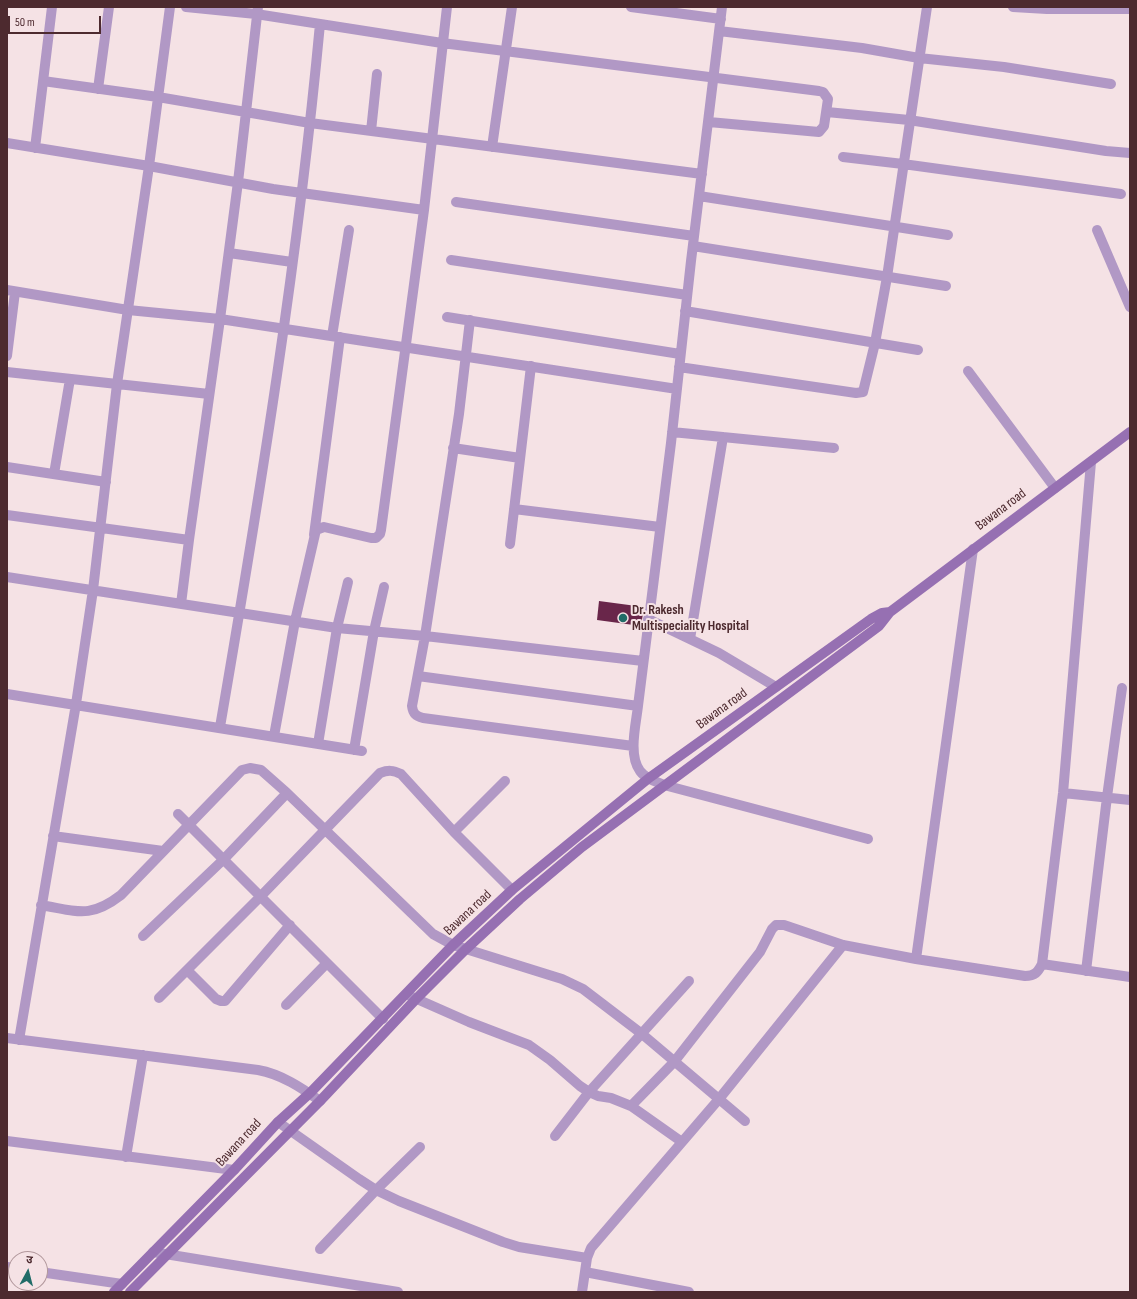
<!DOCTYPE html>
<html>
<head>
<meta charset="utf-8">
<style>
	body { margin:0 }
	#map { position:relative; width:1137px; height:1299px; overflow:hidden; background:#f5e2e5; font-family:"Sofia Sans Condensed","Noto Sans Devanagari",sans-serif }
	canvas { display:block }
	.frame { position:absolute; inset:0; border:8px solid #4d2a2f; pointer-events:none }
	.north { position:absolute; left:8px; top:1251px; width:40px; height:40px; box-sizing:border-box; background:#f5e2e5; border:1px solid #b2989c; border-radius:50%; rotate:7deg; font-size:11px; font-weight:700; line-height:16px; text-align:center; color:#4d2a2f }
	.north::after { content:''; display:block; margin:auto; width:14px; height:18px; background:#216c68; clip-path:polygon(50% 0,100% 100%,50% 72%,0 100%) }
	.scale { position:absolute; left:8px; top:16px; width:93px; height:18px; box-sizing:border-box; border:2px solid #4d2a2f; border-top:0; padding-left:5px; font-size:12px; line-height:14px; white-space:nowrap; color:#4d2a2f; -webkit-text-stroke:3px #f5e2e5; paint-order:stroke }
</style>
</head>
<body>
<div id="map">
<canvas width="1137" height="1299"></canvas>
<div class="frame"></div>
<div class="north">उ</div>
<div class="scale">50 m</div>
</div>
<script>
const ctx = document.querySelector('canvas').getContext('2d');
ctx.lineJoin = 'round';
function fill(path, color) { ctx.fillStyle = color; ctx.fill(path, 'evenodd'); }
function strokePath(path, color, width, dash) { ctx.strokeStyle = color; ctx.lineWidth = width; ctx.lineCap = dash ? 'butt' : 'round'; ctx.setLineDash(dash || []); ctx.stroke(path); }
function drawText(font, color, halo, rows, align = 'center') {
  ctx.font = font + ' "Sofia Sans Condensed",sans-serif'; ctx.lineWidth = 4; ctx.setLineDash([]); ctx.textBaseline = 'middle'; ctx.strokeStyle = halo; ctx.fillStyle = color; for (const [text, x, y, turn = 0] of rows) {
    ctx.save(); ctx.translate(x, y); ctx.rotate((+turn || 0) * Math.PI / 180); ctx.textAlign = isNaN(turn) ? turn : align; if (halo) ctx.strokeText(text, 0, 0); ctx.fillText(text, 0, 0); ctx.restore();
  }
}
const building = new Path2D(`
	M 599,601 L 644,607 L 641,626 L 597,620 Z`);
const street = new Path2D(`
	M 186,7 L 256,14 L 442,43 L 819,91 L 823,92 L 828,99 L 824,126 L 819,132 L 709,122
	M 631,7 L 721,19
	M 722,7 L 691,261 L 671,443 L 638,706 C 636,724 628,755 640,771 C 645,778 656,782 664,785 L 868,839
	M 1013,7 L 1047,9 L 1130,9
	M 719,31 L 862,48 L 919,58 L 1004,67 L 1111,84
	M 43,81 L 158,97 L 310,123 L 702,174
	M 98,89 L 109,7
	M 827,112 L 909,120 L 1106,151 L 1130,153
	M 371,131 L 377,74
	M 7,143 L 149,166 L 273,189 L 424,210
	M 492,147 L 512,7
	M 35,148 L 52,7
	M 843,157 L 903,164 L 1121,194
	M 699,196 L 948,235
	M 456,202 L 694,236
	M 1097,230 L 1130,307
	M 693,246 L 946,286
	M 229,253 L 292,262
	M 451,260 L 687,295
	M 7,290 L 128,310 L 220,319 L 677,389
	M 685,311 L 918,350
	M 447,317 L 680,354
	M 332,336 L 349,230
	M 7,356 L 15,292
	M 679,367 L 856,393 L 863,392 L 875,343 L 887,277 L 927,7
	M 968,371 L 1055,488
	M 7,372 L 209,394
	M 672,432 L 834,448
	M 453,448 L 520,458
	M 7,467 L 106,482
	M 54,474 L 70,379
	M 514,509 L 660,527
	M 7,515 L 189,540
	M 314,535 L 340,337
	M 510,544 L 531,366
	M 7,577 L 337,628 L 425,636 L 459,414 L 470,320
	M 181,604 L 189,540 L 220,319 L 238,182 L 258,7
	M 648,619 L 719,653 L 776,687
	M 690,639 L 723,437
	M 418,676 L 638,706
	M 7,694 L 362,751
	M 220,727 C 260,494 298,260 320,24
	M 274,736 L 295,621 L 316,530 L 324,527 L 371,538 L 376,538 L 380,534 L 381,530 L 424,210 L 447,7
	M 318,744 L 337,628 L 348,582
	M 633,746 L 423,718 C 416,716 413,714 412,706 L 425,636 L 643,661
	M 354,750 L 374,631 L 384,587
	M 1063,793 L 1130,800
	M 178,814 L 383,1019
	M 454,832 L 505,781
	M 53,836 L 163,851
	M 41,905 C 77,911 90,919 121,895 L 242,770 L 250,768 L 261,770 L 287,793 L 433,934 L 453,945 L 562,979 L 583,989 L 642,1034 L 745,1121
	M 143,936 L 224,859 L 287,793
	M 916,959 L 973,549
	M 1042,964 L 1130,977
	M 187,970 L 216,999 L 221,1001 L 225,1001 L 290,925
	M 1086,971 L 1107,797 L 1122,688
	M 410,996 L 469,1022 L 529,1045 L 550,1060 L 580,1086 L 589,1092 L 598,1096 L 611,1098 L 631,1106 L 682,1142
	M 159,998 L 261,896 L 380,773 C 388,770 393,770 401,774 L 454,832 L 512,890
	M 286,1005 L 327,963
	M 7,1038 L 258,1070 C 281,1074 302,1088 320,1101
	M 19,1040 L 76,704 L 93,590 L 117,384 L 149,166 L 170,7
	M 631,1106 L 674,1062 L 760,952 L 772,929 L 776,925 L 784,925 L 843,945 L 916,959 L 1025,976 C 1035,976 1038,972 1042,964 L 1063,793 L 1091,462
	M 278,1122 L 359,1179 L 376,1190 L 399,1201 L 503,1242 L 519,1247 L 587,1258
	M 555,1136 L 589,1092 L 689,981
	M 7,1141 L 234,1170
	M 126,1157 L 143,1055
	M 320,1249 L 376,1190 L 420,1147
	M 153,1252 L 398,1292
	M 7,1267 L 16,1268
	M 40,1272 L 122,1284
	M 585,1272 L 689,1292
	M 582,1292 L 587,1258 L 591,1248 L 719,1099 L 843,945`);
const secondary = new Path2D(`
	M 114,1292 L 234,1170 L 278,1122 L 310,1093 L 453,945 L 512,890 L 649,778 L 871,619 L 882,613 L 890,612
	M 130,1292 L 320,1101 L 416,999 L 465,950 L 520,899 L 582,847 L 879,626 L 890,612 L 1130,432`);
const markers = [
	[623,618,5,"#216c68"]
];
const streetNames = [
	["Bawana road",1001,510,-37],
	["Bawana road",722,709,-36],
	["Bawana road",468,913,-43],
	["Bawana road",239,1143,-47]
];
const poiNames = [
	["Dr. Rakesh",632,610],
	["Multispeciality Hospital",632,626]
];
fill(building, '#69264a');
strokePath(street, '#b198c5', 10);
strokePath(secondary, '#9670b2', 10);
for (const [x, y, r, color] of markers) { const dot = new Path2D(); dot.arc(x, y, r, 0, 2 * Math.PI); ctx.fillStyle = color; ctx.fill(dot); strokePath(dot, '#f5e2e5', 1.5); }
drawText('14px', '#4d2a2f', '#f5e2e5', streetNames);
drawText('bold 14px', '#4d2a2f', '#f5e2e5', poiNames, 'left');
</script>
</body>
</html>
